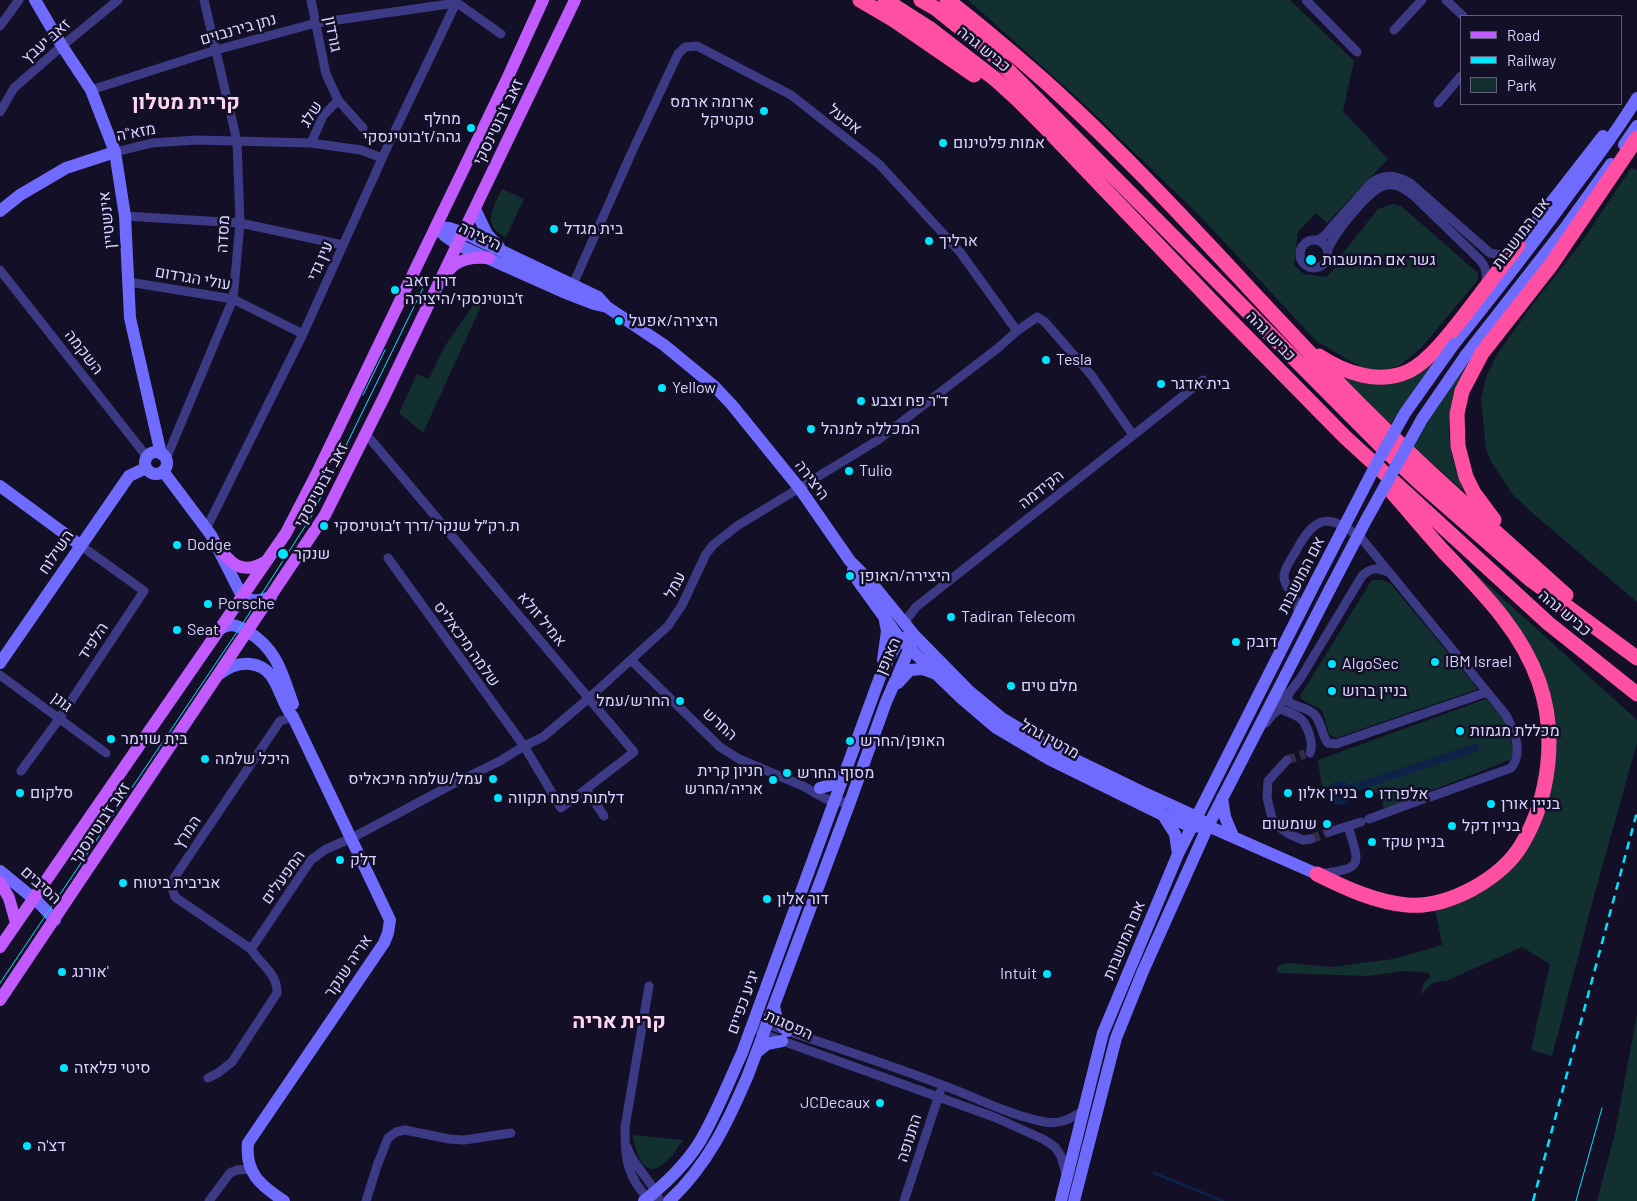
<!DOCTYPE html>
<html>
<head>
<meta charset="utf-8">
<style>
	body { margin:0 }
	#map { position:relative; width:1637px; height:1201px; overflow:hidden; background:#130f26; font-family:Barlow,sans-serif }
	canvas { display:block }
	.legend { position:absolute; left:1460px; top:15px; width:162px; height:90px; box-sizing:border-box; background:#130f26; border:1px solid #625e7d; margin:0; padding:6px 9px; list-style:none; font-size:15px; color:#d9d4ff }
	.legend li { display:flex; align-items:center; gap:10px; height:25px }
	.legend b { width:25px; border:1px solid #625e7d }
</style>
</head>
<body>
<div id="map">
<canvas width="1637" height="1201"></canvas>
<ul class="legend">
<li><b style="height:6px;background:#c25bff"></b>Road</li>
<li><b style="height:6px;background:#00e5ff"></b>Railway</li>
<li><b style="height:14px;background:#12302f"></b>Park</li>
</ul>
</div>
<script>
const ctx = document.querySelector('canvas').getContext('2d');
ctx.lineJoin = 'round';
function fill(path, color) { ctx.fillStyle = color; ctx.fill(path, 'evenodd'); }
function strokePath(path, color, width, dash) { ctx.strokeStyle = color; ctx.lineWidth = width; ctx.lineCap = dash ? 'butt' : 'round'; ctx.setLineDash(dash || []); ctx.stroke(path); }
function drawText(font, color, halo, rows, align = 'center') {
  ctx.font = font + ' Barlow,Heebo,sans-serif'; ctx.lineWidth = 5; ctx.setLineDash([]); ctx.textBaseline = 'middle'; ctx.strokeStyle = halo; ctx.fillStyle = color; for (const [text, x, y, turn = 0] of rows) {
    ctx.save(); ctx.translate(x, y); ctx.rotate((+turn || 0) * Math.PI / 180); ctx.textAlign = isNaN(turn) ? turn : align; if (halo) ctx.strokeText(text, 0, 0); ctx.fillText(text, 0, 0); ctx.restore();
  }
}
const green = new Path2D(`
	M 968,0 L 1290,0 L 1354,61 L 1343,111 L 1388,159 L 1327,223 L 1316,213 L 1298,232 L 1294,265 L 1304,274 L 1326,277 L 1337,266 L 1342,254 L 1378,209 L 1393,204 L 1401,206 L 1478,273 L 1478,280 L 1421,348 L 1399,366 L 1382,370 L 1365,369 L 1347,359 L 1317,342 L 1201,217 L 1082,102 Z
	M 1631,168 L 1637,170 L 1637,602 L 1537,517 L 1513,495 L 1492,463 L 1486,449 L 1481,400 L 1486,377 L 1498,353 L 1530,308 L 1579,246 Z
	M 502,189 L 524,199 L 506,237 C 481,226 493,207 502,189 Z
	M 476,301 L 482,304 L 423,433 L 399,413 L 417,374 L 429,379 L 445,346 Z
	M 1476,348 C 1468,368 1457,388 1452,409 C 1444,437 1454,466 1464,492 L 1411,444 Z
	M 1443,354 L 1416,387 L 1391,424 L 1334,373 L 1369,381 Z
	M 1465,564 L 1637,720 L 1637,743 L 1594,896 L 1552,1056 L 1531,1050 L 1550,964 L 1522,947 L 1446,981 C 1433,981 1429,985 1421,995 L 1423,984 L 1430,977 L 1429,973 L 1404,971 L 1368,976 L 1280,973 L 1277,972 L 1277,968 L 1279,965 L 1288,963 L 1331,967 L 1393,959 L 1442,945 L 1435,908 L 1494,882 L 1545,803 L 1546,690 Z
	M 1372,580 L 1382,580 L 1390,583 L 1478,689 L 1336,738 L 1329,734 L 1322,710 L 1301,699 L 1300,696 Z
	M 1486,699 L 1505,719 L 1514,752 L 1510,760 L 1384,809 L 1381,797 L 1367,786 L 1322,789 L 1318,760 Z
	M 1637,1014 L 1637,1201 L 1597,1201 L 1615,1133 Z
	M 633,1135 L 683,1140 C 677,1149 670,1159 662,1165 C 643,1180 634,1148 633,1135 Z`);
const water = new Path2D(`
	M1328 793a12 12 0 1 1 24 0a12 12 0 1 1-24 0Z`);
const stream = new Path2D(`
	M 1154,1173 L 1223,1201`);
const canal = new Path2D(`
	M 1351,789 L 1475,748`);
const streetTunnel = new Path2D(`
	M 1287,760 L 1305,754
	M 1311,839 L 1329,832`);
const street = new Path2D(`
	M 453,0 L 501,34
	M 1306,0 L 1357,52
	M 1446,0 L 1463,16
	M 0,26 L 19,0
	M 1394,30 L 1422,0
	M 91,90 L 216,50 L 316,23 L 456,3
	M 338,100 L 363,128
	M 1438,103 L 1461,76
	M 0,112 L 14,88 L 62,46 L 118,0
	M 311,143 L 323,116 L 338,100 L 326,74 L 311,0
	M 115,152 L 152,143 L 197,140 L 311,143 L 361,150 L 382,158
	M 125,216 L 240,223 L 343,245
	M1300 254a14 14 0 1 1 28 0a14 14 0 1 1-28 0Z
	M 1318,240 L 1324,236 L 1371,183 C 1384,173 1396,175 1410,183 L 1490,253 L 1500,255 L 1510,251
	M 1328,249 C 1335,233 1370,187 1387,185 C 1398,183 1407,191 1415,197 L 1479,259 C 1486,266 1488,274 1485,284
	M 0,270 L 144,453
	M 129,282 L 233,299 L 303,334
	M 571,289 L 631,154 L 678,54 L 685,47 L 697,46 L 791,95 L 879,164 L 960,252 L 1017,331
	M 366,434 L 634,752 L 586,789 L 604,816
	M 166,459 L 233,299 L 240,223 L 237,141 L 204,0
	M 206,529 L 303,334 L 390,141 L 456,3
	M 388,558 L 524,746 L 561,808 L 586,789
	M 1298,615 C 1298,611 1298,607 1297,603 C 1294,594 1283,585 1284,575 C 1285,567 1292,558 1296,551 C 1316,513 1330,514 1362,539 L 1506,715 C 1514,731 1524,752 1511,768 L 1430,797
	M 906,627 L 907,619 L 916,607 L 1203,380
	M 632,661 L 720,747 L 739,759 L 803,786 L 824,798 L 834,802 L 850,802
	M 0,675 L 106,753
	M 1288,693 L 1288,698 L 1289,702 C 1297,707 1308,708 1314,714 C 1322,722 1321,735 1328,743 L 1336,744 L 1487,692
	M 1274,713 L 1280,709 L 1283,710 C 1288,712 1296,715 1301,719 C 1308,726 1314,744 1310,753
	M 1266,723 L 1300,679 L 1362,576 C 1370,568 1377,567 1388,572
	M 1287,760 L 1268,781 L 1267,798 L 1272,818 L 1279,827 L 1289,834 L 1303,840 L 1311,839
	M 21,771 L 59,719 L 144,591 L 80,545
	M 1369,819 L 1423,799
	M 1329,832 L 1361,822
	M 1320,874 C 1364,868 1360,866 1348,826
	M 251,949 L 311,860 L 326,849 L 352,838 L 449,786 L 500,761 L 524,746 L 543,737 L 589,698 L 668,626 L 682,605 L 706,554 L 713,545 L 737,526 L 878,440 L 998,348 L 1017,331 L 1037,317 L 1045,322 L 1092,376 L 1133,435
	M 649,986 L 625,1127 C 625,1150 625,1169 640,1189 C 643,1193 646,1197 651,1200
	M 752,1025 L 763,1034 L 994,1117 L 1043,1139 L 1055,1147 L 1061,1156 L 1066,1174
	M 762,1025 L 772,1026 C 829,1045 888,1064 945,1086 C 977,1098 1011,1116 1045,1122 C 1060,1125 1072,1118 1084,1110
	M 208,1078 L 218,1073 L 232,1062 L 277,993 C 278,974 260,964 251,949 L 175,897 L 172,888 L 174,878 L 280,721 L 293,717
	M 627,1147 C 634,1168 653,1181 660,1201
	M 209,1201 L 230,1173 L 237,1170 L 250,1169
	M 366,1201 L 377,1166 L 388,1138 L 396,1132 L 405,1130 L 449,1139 L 464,1140 L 511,1133
	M 904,1201 L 940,1092`);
const secondary = new Path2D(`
	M 35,0 L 62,46 L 91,90 L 115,152 L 125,216 L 130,318 L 161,454
	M 1624,145 L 1637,126
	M 475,209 L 487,234 L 499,247
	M 0,211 L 20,195 L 66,168 L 115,152
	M 436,227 L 449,228 L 464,233 L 598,297 L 607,307 L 664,345 L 715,387 L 732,405 L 800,489 L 850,561 L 870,581 L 915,636 L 968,690 L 1003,719 L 1053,749 L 1142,792 L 1197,817 L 1208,826 L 1317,874
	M 436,227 L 445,236 L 458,245 L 568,294 L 594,304 L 607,307
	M 1518,245 L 1603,136
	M 1454,344 C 1495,293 1535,242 1573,189 C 1595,160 1618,130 1637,98
	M 1466,355 L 1565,228 L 1611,164
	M145 463a11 11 0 1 1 22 0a11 11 0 1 1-22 0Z
	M 163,471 L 211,535 L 242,596 C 254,602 259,601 271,597
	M 0,486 L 80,545
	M 853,570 L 858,581 L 900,639 L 961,698 L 995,727 L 1049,759 L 1163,815 L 1192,827 L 1200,826
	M 218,630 C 229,623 236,624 247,631 C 277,649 282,673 293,704
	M 883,660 L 887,631 L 885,621
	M 0,663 L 129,476 L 146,468
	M 221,673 C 230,666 239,663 250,664 C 279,667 277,698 293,717 L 390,920 L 388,933 L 384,943 L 248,1143 C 245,1173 260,1185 284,1201
	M 898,683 L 910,670 L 923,669 L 934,673
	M 820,788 L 834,784 L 843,775
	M 1222,798 L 1225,817 L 1233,836
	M 1163,815 L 1175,834 L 1178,854
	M 0,871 L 39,903 L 55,920
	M 774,1006 L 777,1020 L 787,1031
	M 757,1052 L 767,1044 L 782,1041
	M 644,1201 C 664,1185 685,1165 699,1143 C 716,1115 728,1083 742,1053 L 880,677 L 890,656 L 900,639 L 915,636
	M 669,1201 C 707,1166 728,1122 748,1075 L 850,802 L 886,702 L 915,636
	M 1061,1201 L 1103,1033 L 1178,854 L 1316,581
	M 1074,1201 L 1116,1038 L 1143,971 L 1208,826 L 1330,589`);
const primary = new Path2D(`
	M 448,271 C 459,258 473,257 489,258
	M 216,544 C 230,563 241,576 265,562
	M 0,882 L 9,898 L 16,923
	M 0,947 L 286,533 L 317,473 L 507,79 L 543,0
	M 0,1000 L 325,515 L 384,397 L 575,0`);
const highway = new Path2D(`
	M 860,0 L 894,20 L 974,75
	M 885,0 L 929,28 L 995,79 L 1017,99 L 1048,130 L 1224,314 L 1345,437 L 1548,623 L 1637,694
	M 921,0 L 935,8 L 990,52 L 1378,443 L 1419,482 L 1531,580 L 1637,658
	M 947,0 C 979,24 1009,50 1040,77 C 1142,168 1232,272 1327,371 C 1402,450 1485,522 1566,595
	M 1319,356 C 1345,373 1379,385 1409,371 C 1431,360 1455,327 1470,308 C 1486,287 1502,266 1518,245
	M 1494,520 L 1474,493 L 1466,477 L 1458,446 L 1457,414 L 1462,391 L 1482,353 L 1551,265 L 1637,138
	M 1317,874 C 1345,888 1375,902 1407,905 C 1429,907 1453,899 1472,889 C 1492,878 1511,863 1522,844 C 1550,797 1557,733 1539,682 C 1521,630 1481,591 1444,552 C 1424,530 1406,508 1387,486`);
const tram = new Path2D(`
	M 363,395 L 385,350
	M 0,983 L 243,623 L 311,517 L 426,282
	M 1576,1201 L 1602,1108`);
const rail = new Path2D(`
	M 1533,1201 L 1637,812`);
const secondaryBridge = new Path2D(`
	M 1316,581 L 1379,459 L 1405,413 L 1454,344
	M 1330,589 L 1365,522 L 1422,419 L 1466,355`);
const markers = [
	[764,111,5,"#00e5ff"],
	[471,128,5,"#00e5ff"],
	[943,143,5,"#00e5ff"],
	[554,229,5,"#00e5ff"],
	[929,241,5,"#00e5ff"],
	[1311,260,6,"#00e5ff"],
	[395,290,5,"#00e5ff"],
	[619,321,5,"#00e5ff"],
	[1046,360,5,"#00e5ff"],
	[1161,384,5,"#00e5ff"],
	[662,388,5,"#00e5ff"],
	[861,401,5,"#00e5ff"],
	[811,429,5,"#00e5ff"],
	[849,471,5,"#00e5ff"],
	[324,526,5,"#00e5ff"],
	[177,545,5,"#00e5ff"],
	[283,554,6,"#00e5ff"],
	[850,576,5,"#00e5ff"],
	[208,604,5,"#00e5ff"],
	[951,617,5,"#00e5ff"],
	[177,630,5,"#00e5ff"],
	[1236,642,5,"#00e5ff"],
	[1435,662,5,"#00e5ff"],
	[1332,664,5,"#00e5ff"],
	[1011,686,5,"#00e5ff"],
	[1332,691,5,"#00e5ff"],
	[680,701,5,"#00e5ff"],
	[1460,731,5,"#00e5ff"],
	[111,739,5,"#00e5ff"],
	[850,741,5,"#00e5ff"],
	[205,759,5,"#00e5ff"],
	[787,773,5,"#00e5ff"],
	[493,779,5,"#00e5ff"],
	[773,780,5,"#00e5ff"],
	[20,793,5,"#00e5ff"],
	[1288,793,5,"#00e5ff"],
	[1369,794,5,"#00e5ff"],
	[498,798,5,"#00e5ff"],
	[1491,804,5,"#00e5ff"],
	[1327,824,5,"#00e5ff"],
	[1452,826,5,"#00e5ff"],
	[1372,842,5,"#00e5ff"],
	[340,860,5,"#00e5ff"],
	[123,883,5,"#00e5ff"],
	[767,899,5,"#00e5ff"],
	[62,972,5,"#00e5ff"],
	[1047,974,5,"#00e5ff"],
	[64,1068,5,"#00e5ff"],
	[880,1103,5,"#00e5ff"],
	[27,1146,5,"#00e5ff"]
];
const streetNames = [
	["נתן בירנבוים",238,29,-16],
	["גורדון",333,34,79],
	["זאב יעבץ",46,41,-41],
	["כביש גהה",984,49,39],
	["שלג",311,114,-58],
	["אפעל",845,119,38],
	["זאב ז'בוטינסקי",498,122,-64],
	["מזא\"ה",136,132,-11],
	["אינשטיין",107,220,-96],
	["אם המושבות",1521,233,-53],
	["מסדה",223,234,-87],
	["היצירה",480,236,26],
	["עין גדי",320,261,-66],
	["עולי הגרדום",193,278,10],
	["כביש גהה",1271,336,46],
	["השקמה",84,352,52],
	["היצירה",812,480,53],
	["זאב ז'בוטינסקי",321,485,-61],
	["הקידמה",1041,489,-38],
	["השילוח",56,552,-56],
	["אם המושבות",1301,575,-63],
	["עמל",675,585,-64],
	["כביש גהה",1565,613,40],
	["אמיל זולא",542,619,50],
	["הלפיד",93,641,-56],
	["שלמה מיכאליס",467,644,54],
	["האופן",888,656,-66],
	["גונן",62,702,37],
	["החרש",720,724,42],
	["מרטין גהל",1050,739,29],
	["זאב ז'בוטינסקי",100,823,-56],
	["המרץ",187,832,-56],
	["המפעלים",283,877,-54],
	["הסיבים",41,885,42],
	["אם המושבות",1124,940,-67],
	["אריה שנקר",348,966,-56],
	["יגיע כפיים",743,1002,-70],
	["הפסגות",789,1025,24],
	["התנופה",909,1138,-72]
];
const poiNames = [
	["ארומה ארמס",754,102,"right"],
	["טקטיקל",754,120,"right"],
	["מחלף",461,119,"right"],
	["גהה/ז׳בוטינסקי",461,137,"right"],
	["אמות פלטינום",953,143],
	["בית מגדל",564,229],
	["ארליך",939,241],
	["גשר אם המושבות",1322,260],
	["דרך זאב",405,281],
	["ז׳בוטינסקי/היצירה",405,299],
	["היצירה/אפעל",629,321],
	["Tesla",1056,360],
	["בית אדגר",1171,384],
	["Yellow",672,388],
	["ד\"ר פח וצבע",871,401],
	["המכללה למנהל",821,429],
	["Tulio",859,471],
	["ת.רק״ל שנקר/דרך ז׳בוטינסקי",334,526],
	["Dodge",187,545],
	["שנקר",294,554],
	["היצירה/האופן",860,576],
	["Porsche",218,604],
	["Tadiran Telecom",961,617],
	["Seat",187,630],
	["דובק",1246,642],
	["IBM Israel",1445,662],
	["AlgoSec",1342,664],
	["מלם טים",1021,686],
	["בניין ברוש",1342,691],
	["החרש/עמל",670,701,"right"],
	["מכללת מגמות",1470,731],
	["בית שוימר",121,739],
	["האופן/החרש",860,741],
	["היכל שלמה",215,759],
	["חניון קרית",763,771,"right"],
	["אריה/החרש",763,789,"right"],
	["מסוף החרש",797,773],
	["עמל/שלמה מיכאליס",483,779,"right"],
	["סלקום",30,793],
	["בניין אלון",1298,793],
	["אלפרדו",1379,794],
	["דלתות פתח תקווה",508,798],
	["בניין אורן",1501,804],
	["שומשום",1317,824,"right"],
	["בניין דקל",1462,826],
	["בניין שקד",1382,842],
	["דלק",350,860],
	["אביבית ביטוח",133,883],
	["דור אלון",777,899],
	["אורנג'",72,972],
	["Intuit",1037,974,"right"],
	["סיטי פלאזה",74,1068],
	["JCDecaux",870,1103,"right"],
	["דצ'ה",37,1146]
];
const districtNames = [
	["קריית מטלון",186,102],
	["קרית אריה",619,1021]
];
fill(green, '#12302f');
fill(water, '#0c2248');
strokePath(stream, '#0c2248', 2.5);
strokePath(canal, '#0c2248', 8);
strokePath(streetTunnel, '#312d47', 9, [9, 4.5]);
strokePath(street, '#3d3a85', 9);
strokePath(secondary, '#6f6bff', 12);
strokePath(primary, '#c25bff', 12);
strokePath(highway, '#ff4fa3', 15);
strokePath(tram, '#00e5ff', 1);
strokePath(rail, '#00e5ff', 2.5, [8, 6]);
strokePath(secondaryBridge, '#6f6bff', 12);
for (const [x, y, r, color] of markers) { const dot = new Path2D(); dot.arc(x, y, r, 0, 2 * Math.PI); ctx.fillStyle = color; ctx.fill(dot); strokePath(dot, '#130f26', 2); }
drawText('16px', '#d9d4ff', '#130f26', streetNames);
drawText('16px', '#d9d4ff', '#130f26', poiNames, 'left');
drawText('bold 21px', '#ffd6f0', '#130f26', districtNames);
</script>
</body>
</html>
